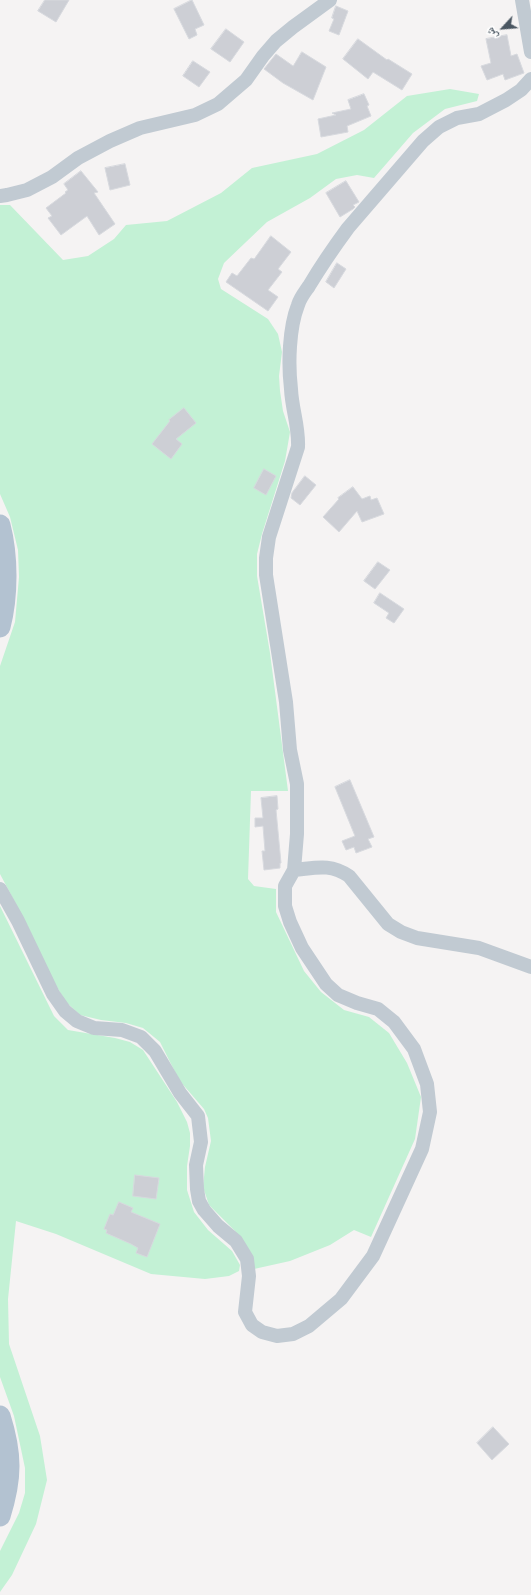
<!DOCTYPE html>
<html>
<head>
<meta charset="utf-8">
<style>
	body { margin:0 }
	#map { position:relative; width:531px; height:1595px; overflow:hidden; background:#f5f3f3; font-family:Roboto,"Noto Naskh Arabic",sans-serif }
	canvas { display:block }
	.north { position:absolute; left:483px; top:8px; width:40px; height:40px; -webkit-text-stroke:3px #fff; paint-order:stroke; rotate:244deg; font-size:11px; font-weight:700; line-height:16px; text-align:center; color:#4a5661 }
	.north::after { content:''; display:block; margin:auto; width:14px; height:18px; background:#4a5661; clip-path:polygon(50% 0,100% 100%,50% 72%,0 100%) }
</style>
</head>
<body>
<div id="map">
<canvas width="531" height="1595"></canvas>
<div class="north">ش</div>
</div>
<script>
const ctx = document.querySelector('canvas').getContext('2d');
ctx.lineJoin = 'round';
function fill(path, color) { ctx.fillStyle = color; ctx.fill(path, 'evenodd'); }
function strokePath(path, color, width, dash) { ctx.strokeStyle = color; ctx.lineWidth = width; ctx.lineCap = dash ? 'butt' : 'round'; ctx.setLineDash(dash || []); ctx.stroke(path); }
const green = new Path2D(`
	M 450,89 L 479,94 L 477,101 L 445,109 L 413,133 L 374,178 L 357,175 L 336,179 L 310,198 L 267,222 L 224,263 L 218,279 L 221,289 L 268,319 L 278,334 L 282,352 L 279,376 L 280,391 L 283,411 L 290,432 L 289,438 L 285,461 L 262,534 L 257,554 L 257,576 L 270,653 L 288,791 L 251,791 L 248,879 L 254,886 L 276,889 L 276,912 L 304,971 L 321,992 L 344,1010 L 369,1017 L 389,1033 L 407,1063 L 421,1097 L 415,1139 L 371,1237 L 354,1230 L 330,1245 L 290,1261 L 254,1269 L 235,1231 L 209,1205 L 203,1187 L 205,1167 L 211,1141 L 208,1118 L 204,1109 L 179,1080 L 160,1042 L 143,1028 L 126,1023 L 101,1020 L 80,1015 L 66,1002 L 55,984 L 27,925 L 0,874 L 0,666 L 15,622 L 19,577 L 18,550 L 10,517 L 0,494 L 0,205 L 10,205 L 63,260 L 88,256 L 114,239 L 126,225 L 167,221 L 221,193 L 252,168 L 317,154 L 364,130 L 407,96 Z
	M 0,906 L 54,1016 L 68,1030 L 115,1038 L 130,1042 L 143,1050 L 177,1102 L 187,1122 L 190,1133 L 190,1146 L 187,1166 L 187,1190 L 194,1212 L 208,1230 L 232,1251 L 240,1265 L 239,1271 L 229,1276 L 205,1279 L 151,1274 L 56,1234 L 16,1221 L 8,1299 L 9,1344 L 40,1436 L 47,1480 L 36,1524 L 12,1575 L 0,1592 L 0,1551 L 19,1513 L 25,1493 L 25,1468 L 14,1416 L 0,1377 Z`);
const building = new Path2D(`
	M 45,0 L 69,0 L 56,22 L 38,11 Z
	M 192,0 L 204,25 L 195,29 L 197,35 L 189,39 L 174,9 Z
	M 336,6 L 348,11 L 339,35 L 329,31 L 334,19 L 332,18 Z
	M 226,29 L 244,42 L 230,62 L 211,49 Z
	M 507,35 L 511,56 L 517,54 L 524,73 L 505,80 L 503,74 L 487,80 L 481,66 L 491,63 L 486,39 Z
	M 358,39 L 387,60 L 388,59 L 412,74 L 402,90 L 373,72 L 368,79 L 343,59 Z
	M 302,52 L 326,67 L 313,100 L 283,83 L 264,69 L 276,54 L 293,66 Z
	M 193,61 L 210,72 L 199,87 L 183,76 Z
	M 364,94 L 369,105 L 367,106 L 371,116 L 347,126 L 348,132 L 321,137 L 318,119 L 336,115 L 332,113 L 351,109 L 348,100 Z
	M 125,164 L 130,185 L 110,190 L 105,168 Z
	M 81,171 L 98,192 L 94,193 L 115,224 L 99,235 L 87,216 L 61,235 L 48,218 L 52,216 L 46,208 L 66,193 L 65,192 L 68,190 L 64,184 Z
	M 346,181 L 359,202 L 353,205 L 355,207 L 353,209 L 340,217 L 326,193 Z
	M 271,236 L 291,252 L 278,269 L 282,272 L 268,290 L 278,297 L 268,311 L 226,282 L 232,273 L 237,276 L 251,258 L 254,259 Z
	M 337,263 L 346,269 L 334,288 L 326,282 Z
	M 184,408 L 196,423 L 176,439 L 182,444 L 171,459 L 152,444 L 170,421 L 169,420 Z
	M 264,469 L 276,476 L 266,495 L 254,488 Z
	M 305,476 L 316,485 L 300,505 L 291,498 L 292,493 Z
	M 353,487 L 362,499 L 370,496 L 371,500 L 377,498 L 384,514 L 362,522 L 357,511 L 339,532 L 323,517 L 339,499 L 338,498 Z
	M 378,562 L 390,570 L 375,589 L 364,581 Z
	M 380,593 L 404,609 L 394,623 L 386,618 L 389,613 L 374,603 Z
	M 350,780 L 374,837 L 368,839 L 372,847 L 356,853 L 354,847 L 346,850 L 342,841 L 355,836 L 335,787 Z
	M 277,796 L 278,809 L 276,810 L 281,863 L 280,863 L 280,868 L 264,870 L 262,851 L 265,851 L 263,826 L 255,827 L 255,818 L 263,818 L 261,798 Z
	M 135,1175 L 159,1178 L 156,1199 L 133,1196 Z
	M 119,1202 L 133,1208 L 131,1212 L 160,1224 L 147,1257 L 136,1253 L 138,1248 L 131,1244 L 106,1233 L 107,1230 L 104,1229 L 110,1214 L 113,1215 Z
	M 493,1427 L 509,1444 L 492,1460 L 477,1443 Z`);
const street = new Path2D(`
	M 522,0 L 531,52
	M 0,196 L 7,195 L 27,190 L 52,177 L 78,158 L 110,141 L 140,128 L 195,115 L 218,104 L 246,80 L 263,56 L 276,41 L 293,27 L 330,0
	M 294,870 C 316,868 329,863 349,876 L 388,924 L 401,932 L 417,938 L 479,948 L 531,967
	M 0,889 L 18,921 L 53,994 L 65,1011 L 77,1021 L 94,1028 L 122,1030 L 141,1037 L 155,1051 L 180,1093 L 198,1116 L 201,1142 L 196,1165 L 197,1189 L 199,1201 L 204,1210 L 218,1226 L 236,1241 L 247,1259 L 249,1276 L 245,1312 L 252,1325 L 262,1332 L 277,1336 L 293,1334 L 309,1326 L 341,1299 L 373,1256 L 422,1149 L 430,1112 L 427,1084 L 414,1049 L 394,1022 L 378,1009 L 357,1003 L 338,995 L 326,984 L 302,948 L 290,922 L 285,906 L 285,886 L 294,870 L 297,834 L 297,784 L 290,750 L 286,702 L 266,575 L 266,558 L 269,537 L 298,447 C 299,426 292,410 291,389 C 288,364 289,328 298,305 C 300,298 305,292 309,286 C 321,266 334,247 348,228 L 423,141 L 439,127 L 457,118 L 479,114 L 506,100 L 521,90 L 531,79`);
const primary = new Path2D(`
	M 0,525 C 8,556 8,596 0,627
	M 0,1416 C 12,1454 12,1478 0,1516`);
fill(green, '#c3f1d5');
fill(building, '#cdcfd5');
strokePath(building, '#d7d9de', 1);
strokePath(street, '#c1cad2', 14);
strokePath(primary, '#b3c2d1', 21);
</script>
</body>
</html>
